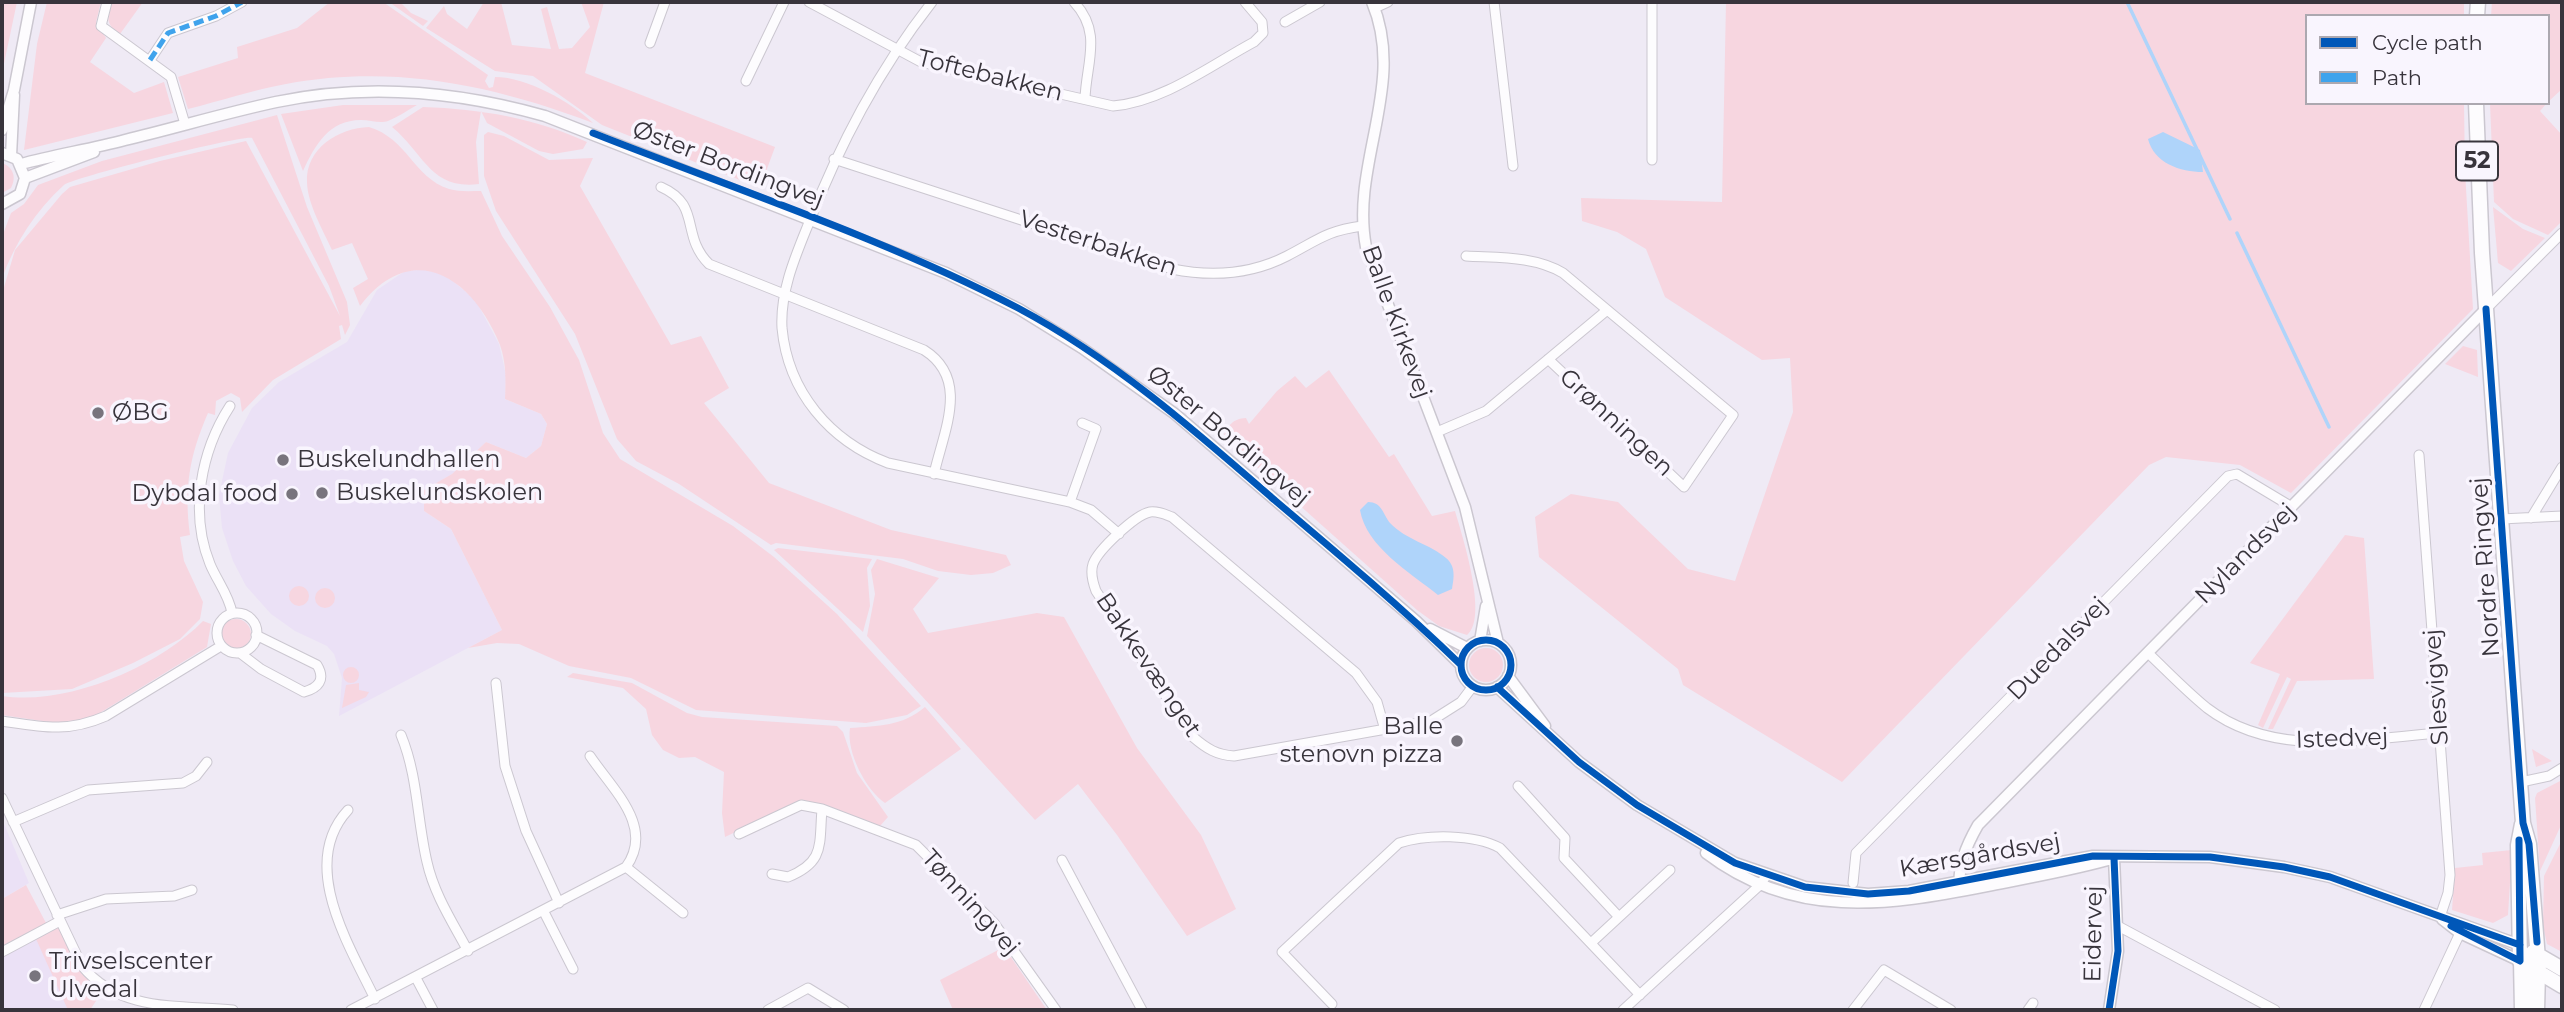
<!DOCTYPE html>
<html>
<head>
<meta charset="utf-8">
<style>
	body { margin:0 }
	#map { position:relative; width:2564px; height:1012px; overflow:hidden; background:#efeaf5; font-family:Montserrat,sans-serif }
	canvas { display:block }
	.frame { position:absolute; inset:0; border:4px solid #38343c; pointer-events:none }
	.legend { position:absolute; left:2305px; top:14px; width:245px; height:91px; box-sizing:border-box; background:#f9f5fe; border:2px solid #aca8b0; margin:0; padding:9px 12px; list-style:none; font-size:21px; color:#38343c }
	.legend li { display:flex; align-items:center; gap:14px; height:35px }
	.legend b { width:35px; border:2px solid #aca8b0 }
</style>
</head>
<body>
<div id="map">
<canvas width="2564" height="1012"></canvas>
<div class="frame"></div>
<ul class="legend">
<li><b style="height:9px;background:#0057b8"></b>Cycle path</li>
<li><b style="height:9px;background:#3fa3ec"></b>Path</li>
</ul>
</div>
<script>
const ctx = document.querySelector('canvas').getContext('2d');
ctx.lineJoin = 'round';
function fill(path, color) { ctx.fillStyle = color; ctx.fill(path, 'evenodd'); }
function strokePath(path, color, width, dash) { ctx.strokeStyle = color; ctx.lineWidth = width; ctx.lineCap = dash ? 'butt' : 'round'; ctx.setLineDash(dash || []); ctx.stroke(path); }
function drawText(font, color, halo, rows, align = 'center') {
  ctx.font = font + ' Montserrat,sans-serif'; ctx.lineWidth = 7; ctx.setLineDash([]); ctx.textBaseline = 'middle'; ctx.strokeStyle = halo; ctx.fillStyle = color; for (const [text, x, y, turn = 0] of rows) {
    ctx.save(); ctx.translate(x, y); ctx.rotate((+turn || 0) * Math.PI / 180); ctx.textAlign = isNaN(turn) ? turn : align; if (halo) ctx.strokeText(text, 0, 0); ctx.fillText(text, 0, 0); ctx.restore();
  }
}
const built = new Path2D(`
	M 429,269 L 449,278 L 475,299 L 499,344 L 506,375 L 505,399 L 541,414 L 547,424 L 541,446 L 526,458 L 486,442 L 452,474 L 424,491 L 424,511 L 451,529 L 502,630 L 339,716 L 342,678 L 334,654 L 327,646 L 295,631 L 271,614 L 246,586 L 233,561 L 222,528 L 219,495 L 228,453 L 252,408 L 279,382 L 347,342 L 377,290 L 405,271 Z
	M 2,819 L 29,883 L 2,899 Z
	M 44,920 L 84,1010 L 2,1010 L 2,942 Z`);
const green = new Path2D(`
	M 2,2 L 17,2 L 2,73 Z
	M 47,2 L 101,2 L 96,22 L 106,38 L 90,62 L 134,93 L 164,82 L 173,113 L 24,150 L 37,44 Z
	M 110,2 L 143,2 L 120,34 C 106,25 107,18 110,2 Z
	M 330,2 L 383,2 L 488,75 L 485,81 L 489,88 L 493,87 L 495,77 C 527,77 571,102 593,123 C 492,85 394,64 286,84 C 253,90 220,101 188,109 L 178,77 L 238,58 L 237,47 L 297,28 Z
	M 389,2 L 400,2 L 411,13 L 428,21 L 423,26 Z
	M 484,2 L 501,2 L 512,45 L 551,49 L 541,9 L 547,7 L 559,49 L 572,48 L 590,27 L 581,2 L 604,2 L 585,73 L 775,147 L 760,188 L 602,125 L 533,76 L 495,71 L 426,28 L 444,6 L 447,14 L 467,29 Z
	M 1726,2 L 2464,2 L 2464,16 L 2307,16 L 2307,103 L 2464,103 L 2465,171 L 2473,309 L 2291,493 L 2240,465 L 2166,457 L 2149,465 L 1842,782 L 1683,685 L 1678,669 L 1539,557 L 1535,517 L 1571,494 L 1618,502 L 1688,569 L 1735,581 L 1793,412 L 1790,358 L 1762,360 L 1665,297 L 1646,249 L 1617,232 L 1582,221 L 1581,198 L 1722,202 Z
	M 2492,2 L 2562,2 L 2562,89 L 2548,102 L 2548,16 L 2491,16 Z
	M 2490,103 L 2547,103 L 2540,111 L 2562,135 L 2562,221 L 2548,235 L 2513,219 L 2494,202 Z
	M 343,105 L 417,105 C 408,110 398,117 388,121 C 380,124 370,120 361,120 C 329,120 315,145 303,171 L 281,114 Z
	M 423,107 C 481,109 535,118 587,142 L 583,149 L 553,154 L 539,151 L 487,123 L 481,111 L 476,142 L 479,184 C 430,190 424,153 392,127 Z
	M 277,115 L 307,207 L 347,302 L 350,325 L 345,335 L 342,325 L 339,326 L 341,339 L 273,380 L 242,412 L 240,398 L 231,393 L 216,401 L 215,415 L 208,413 C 189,457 184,488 190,535 L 180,537 L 184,561 L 203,602 L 200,619 L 180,639 L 133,663 L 72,689 L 2,693 L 2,294 L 15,250 L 62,194 L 70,187 L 160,161 L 246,141 L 340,316 L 329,286 L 252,138 C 241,135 72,178 64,185 C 36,210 15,243 2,278 L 2,237 L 11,213 L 24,204 L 38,185 L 102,161 Z
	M 369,127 C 408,139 413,177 449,189 C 459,192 471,191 481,191 L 502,236 L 550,307 L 579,360 L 603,433 L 620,459 L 733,526 L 774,557 L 837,614 L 921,706 L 907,715 L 866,723 L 696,710 L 631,678 L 569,666 L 519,644 L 497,643 L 468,648 L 502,630 L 451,529 L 424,511 L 424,490 L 452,474 L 486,442 L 526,458 L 541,446 L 547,424 L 541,414 L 505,399 C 506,381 506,361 500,345 C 473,278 413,237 360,306 L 353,288 L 368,279 L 352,243 L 332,250 C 323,230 308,205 307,183 C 305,148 339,128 369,127 Z
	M 488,132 L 504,136 L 549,160 L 593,158 L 580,186 L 671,345 L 701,336 L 729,388 L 704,403 L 769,483 L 891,530 L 1006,555 L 1011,565 L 993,573 L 971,575 L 938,571 L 903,559 L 776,543 L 771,545 L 679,484 L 636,461 L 617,439 L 575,334 L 496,211 L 484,176 L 484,135 Z
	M 2,163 C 13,167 17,177 11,188 L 2,193 Z
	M 2493,207 L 2523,229 L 2545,238 L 2511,271 L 2498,263 Z
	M 2463,346 L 2477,350 L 2478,377 L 2445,364 Z
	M 1329,370 L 1389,457 L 1394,454 L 1432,516 L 1455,511 C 1462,535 1489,618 1467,635 L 1439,626 L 1417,610 L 1223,437 C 1229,425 1232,419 1246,418 L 1249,424 L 1277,391 L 1295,376 L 1306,388 Z
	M 2345,535 L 2364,538 L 2374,679 L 2297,681 L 2273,729 L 2268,729 L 2291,679 L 2287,677 L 2263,728 L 2258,725 L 2280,674 L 2250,663 Z
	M 778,548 L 872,559 L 867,568 L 870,606 L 863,632 L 774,550 Z
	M 877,559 L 939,578 L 913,609 L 928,633 L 1037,613 L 1064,617 L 1137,748 L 1201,835 L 1236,909 L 1187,936 L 1117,835 L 1078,784 L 1035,820 L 867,636 L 875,594 L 871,570 Z
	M289 596a10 10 0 1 1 20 0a10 10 0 1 1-20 0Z
	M315 598a10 10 0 1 1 20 0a10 10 0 1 1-20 0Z
	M221 634a15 15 0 1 1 30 0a15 15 0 1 1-30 0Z
	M 203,621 L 211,624 L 207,647 L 90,719 L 55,723 L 2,715 L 2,696 C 67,706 158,667 203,621 Z
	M1469 665a17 17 0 1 1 34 0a17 17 0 1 1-34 0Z
	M343 675a8 8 0 1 1 16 0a8 8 0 1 1-16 0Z
	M 573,673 L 632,683 L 687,713 L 702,717 L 837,726 L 843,732 L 857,773 L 888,817 L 879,827 L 817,803 L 800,801 L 725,837 L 722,813 L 724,772 L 695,757 L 679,758 L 663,750 L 652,735 L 646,709 L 623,688 L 567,677 Z
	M 359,683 L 359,690 L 369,692 L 366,697 L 342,708 L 346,685 Z
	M 925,707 L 961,749 L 885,803 C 866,790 846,752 850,728 C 878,726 903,726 925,707 Z
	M 2532,749 L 2552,761 L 2536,767 Z
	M 2562,780 L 2562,823 L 2540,871 L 2535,798 L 2537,793 Z
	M 2562,840 L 2562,952 L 2547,944 L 2543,926 L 2544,876 Z
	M 2512,850 L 2508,915 L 2493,923 L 2452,910 L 2455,868 L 2483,865 L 2482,853 Z
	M 26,885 L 46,923 L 2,947 L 2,899 Z
	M 58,926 L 78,966 L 102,992 L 90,1010 L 68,1010 L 36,939 Z
	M 1004,947 L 1047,1010 L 953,1010 L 940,980 Z`);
const water = new Path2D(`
	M 2163,132 L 2200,150 L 2203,172 C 2180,172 2154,163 2148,139 Z
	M 1368,502 C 1382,502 1383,514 1390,523 C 1406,540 1430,544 1446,558 C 1456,566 1454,578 1452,589 L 1438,595 C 1411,573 1366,547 1360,510 Z`);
const stream = new Path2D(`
	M 2127,2 L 2230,219
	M 2237,233 L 2329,427`);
const minor = new Path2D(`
	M 107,2 L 101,26 L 171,77 L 185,124
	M 809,2 L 921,62 L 1113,106 C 1163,102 1211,65 1254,42 L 1263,33 L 1262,22 L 1245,2
	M 932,2 C 878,71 840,144 808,225 C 795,257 780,292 782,328 C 788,392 830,441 888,463 L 1070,502 L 1091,510 L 1119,534
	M 1074,2 C 1103,33 1086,63 1085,99
	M 1494,2 L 1513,166
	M 1652,2 L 1652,160
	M 1375,8 L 1388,2
	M 1285,22 L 1320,2
	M 650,43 L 665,2
	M 150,60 L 168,33 L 216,16 L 242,2
	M 746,81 L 784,2
	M 834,159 L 1172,269 C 1212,277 1250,275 1287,256 C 1318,240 1326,231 1362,226
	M 661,187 C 702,205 680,235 709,264 L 924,350 C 970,379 944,430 934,474
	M 1466,256 C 1499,258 1534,256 1563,273 L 1733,415 L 1684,487 L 1548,359
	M 2486,309 L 2562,233
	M 230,406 C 201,451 189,512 210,564 C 217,581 229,595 232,613
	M 1437,432 L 1486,411 L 1606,311
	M 2419,455 L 2450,875 L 2448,893 L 2440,917
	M 1070,502 L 1096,429 L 1082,423
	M 2531,518 L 2562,467
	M 2501,519 L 2562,516
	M217 633a20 20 0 1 1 40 0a20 20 0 1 1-40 0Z
	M 240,653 L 261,669 L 304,692 C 318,688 326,680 317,665 L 256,635
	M 2148,653 C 2167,671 2186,691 2207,708 C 2274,759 2362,739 2440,733
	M 496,683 L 505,766 L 526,831 L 559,903
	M 2,721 C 42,727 67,733 106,716 L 221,646
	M 1385,730 L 1377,702 L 1356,673 L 1172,517 C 1164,514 1158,511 1150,512 C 1135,515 1098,550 1093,564 C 1090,573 1093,583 1096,591 L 1193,737 C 1207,749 1217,755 1234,756 L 1431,721 L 1461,702 L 1473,686
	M 401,735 C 418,776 417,820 427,862 C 434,894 453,923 468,951
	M 2521,782 L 2549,776 L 2562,768
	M 1518,786 L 1565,838 L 1564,858 L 1619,917
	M 2,798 L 82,966 C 120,1012 177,1005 233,1010
	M 348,810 C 298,864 349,945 375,999
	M 13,822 L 88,790 L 183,783 L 196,776 L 207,762
	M 739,834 L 801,805 L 822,809 L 916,845 L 994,923 L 1056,1010
	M 1062,860 L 1142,1010
	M 626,867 L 683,913
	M 772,874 L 788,877 C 825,862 819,845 822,809
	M 1853,883 L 1856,853 L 2228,476 L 2237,474 L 2292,507
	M 544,912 L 573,969
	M 57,915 L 106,899 L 174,896 L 192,890
	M 2118,926 L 2275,1010
	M 1591,943 L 1670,870
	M 2,952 L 60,921
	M 416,978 L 433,1010
	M 1332,1004 L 1282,952 L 1399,843 C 1427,834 1474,834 1500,848 L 1640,995
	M 351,1010 L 626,867 C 655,827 613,790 590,756
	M 768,1010 L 808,988 L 844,1010
	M 1623,1010 L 1760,885 L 1766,876
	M 1853,1010 L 1884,970 L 1951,1010
	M 2028,1010 L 2033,1003
	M 2424,1010 L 2460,933`);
const tertiary = new Path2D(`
	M 1372,2 C 1407,85 1350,164 1366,247 L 1465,507 L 1498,643
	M 2,130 L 14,90 L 31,2
	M 2,153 L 17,159 L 25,178 L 20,194 L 2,204
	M 11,156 L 14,95
	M 21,164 C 55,155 91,149 125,140 C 175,128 225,113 276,102 C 366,83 457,91 545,116 L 946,273 L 1019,309 L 1082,348 L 1175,414 L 1416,621 L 1461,665
	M 25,178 L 94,152
	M 1430,629 L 1467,648
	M1461 665a25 25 0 1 1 50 0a25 25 0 1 1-50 0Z
	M 1480,641 L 1486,606
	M 1508,676 L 1545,726
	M 1497,687 L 1579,762 L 1637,805 L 1735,863 L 1805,887 L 1868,894 L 1909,891 L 2093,856 L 2210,857 L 2284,867 L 2330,877 L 2520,945 L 2530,967 L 2530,1010
	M 1706,853 C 1794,920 1886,906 1987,886 C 2028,878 2068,871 2108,860
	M 1960,891 C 1957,867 1966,846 1978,825 L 2486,309
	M 2442,919 L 2460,933 L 2520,961
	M 2109,1010 L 2118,951 L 2114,858`);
const secondary = new Path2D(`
	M 2520,961 L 2521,1010
	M 2538,1010 L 2539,972`);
const primary = new Path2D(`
	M 2477,16 L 2478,2
	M 2476,103 L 2482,253 L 2523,823 L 2529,844 L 2539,972
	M 2522,824 L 2518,845 L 2520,961 L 2562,986
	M 2533,952 L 2562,969`);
const quiet = new Path2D(`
	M 150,60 L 168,33 L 216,16 L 242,2`);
const cycleway = new Path2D(`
	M 593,133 C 732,188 886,239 1018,308 C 1112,358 1192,428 1271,497 C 1336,552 1400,606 1461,665
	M 2486,309 L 2523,823 L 2529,844 L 2537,942
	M1461 665a25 25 0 1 1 50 0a25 25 0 1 1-50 0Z
	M 1497,687 L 1579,762 L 1637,805 L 1735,863 L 1805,887 L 1868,894 L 1909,891 L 2093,856 L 2210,857 L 2284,867 L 2330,877 L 2520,945
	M 2451,926 L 2520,961 L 2519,840
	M 2109,1010 L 2118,951 L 2114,858`);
const markers = [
	[98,413,7,"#78747d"],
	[283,460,7,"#78747d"],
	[322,493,7,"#78747d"],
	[292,494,7,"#78747d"],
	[1457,741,7,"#78747d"],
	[35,976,7,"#78747d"]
];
const shields = [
	[2477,161,42]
];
const shieldNames = [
	["52",2477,161]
];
const streetNames = [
	["Toftebakken",990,76,14],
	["Øster Bordingvej",728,165,21],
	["Vesterbakken",1098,244,18],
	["Balle Kirkevej",1396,322,70],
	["Grønningen",1616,423,43],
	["Øster Bordingvej",1228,436,40],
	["Nylandsvej",2246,554,-45],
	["Nordre Ringvej",2486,567,-94],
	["Duedalsvej",2058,649,-46],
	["Bakkevænget",1148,665,56],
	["Slesvigvej",2437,687,-94],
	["Istedvej",2342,739,-2],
	["Kærsgårdsvej",1980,856,-10],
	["Tønningvej",970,903,48],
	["Eidervej",2094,934,-89]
];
const poiNames = [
	["ØBG",112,413],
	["Buskelundhallen",297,460],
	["Buskelundskolen",336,493],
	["Dybdal food",278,494,"right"],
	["Balle",1443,727,"right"],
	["stenovn pizza",1443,755,"right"],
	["Trivselscenter",49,962],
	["Ulvedal",49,990]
];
fill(built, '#ebe1f6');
fill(green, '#f7d6e0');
fill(water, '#afd4fa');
strokePath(stream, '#afd4fa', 3.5);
strokePath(minor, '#cbc7d0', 11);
strokePath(tertiary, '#cbc7d0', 13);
strokePath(secondary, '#cbc7d0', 15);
strokePath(primary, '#cbc7d0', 17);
strokePath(minor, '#fdfcfe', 9);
strokePath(tertiary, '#fdfcfe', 10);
strokePath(secondary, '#fdfcfe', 12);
strokePath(primary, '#fdfcfe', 14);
strokePath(quiet, '#3fa3ec', 5, [10, 5]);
strokePath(cycleway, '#0057b8', 7);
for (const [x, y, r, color] of markers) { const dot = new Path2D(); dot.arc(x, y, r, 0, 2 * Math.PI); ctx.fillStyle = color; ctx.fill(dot); strokePath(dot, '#f9f5fe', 2.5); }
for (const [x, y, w] of shields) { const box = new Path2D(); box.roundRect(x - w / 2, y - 19.5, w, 39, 5); ctx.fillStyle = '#f9f5fe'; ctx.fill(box); strokePath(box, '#38343c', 2); }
drawText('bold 23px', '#38343c', null, shieldNames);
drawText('24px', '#38343c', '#f9f5fe', streetNames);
drawText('24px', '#38343c', '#f9f5fe', poiNames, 'left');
</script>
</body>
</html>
